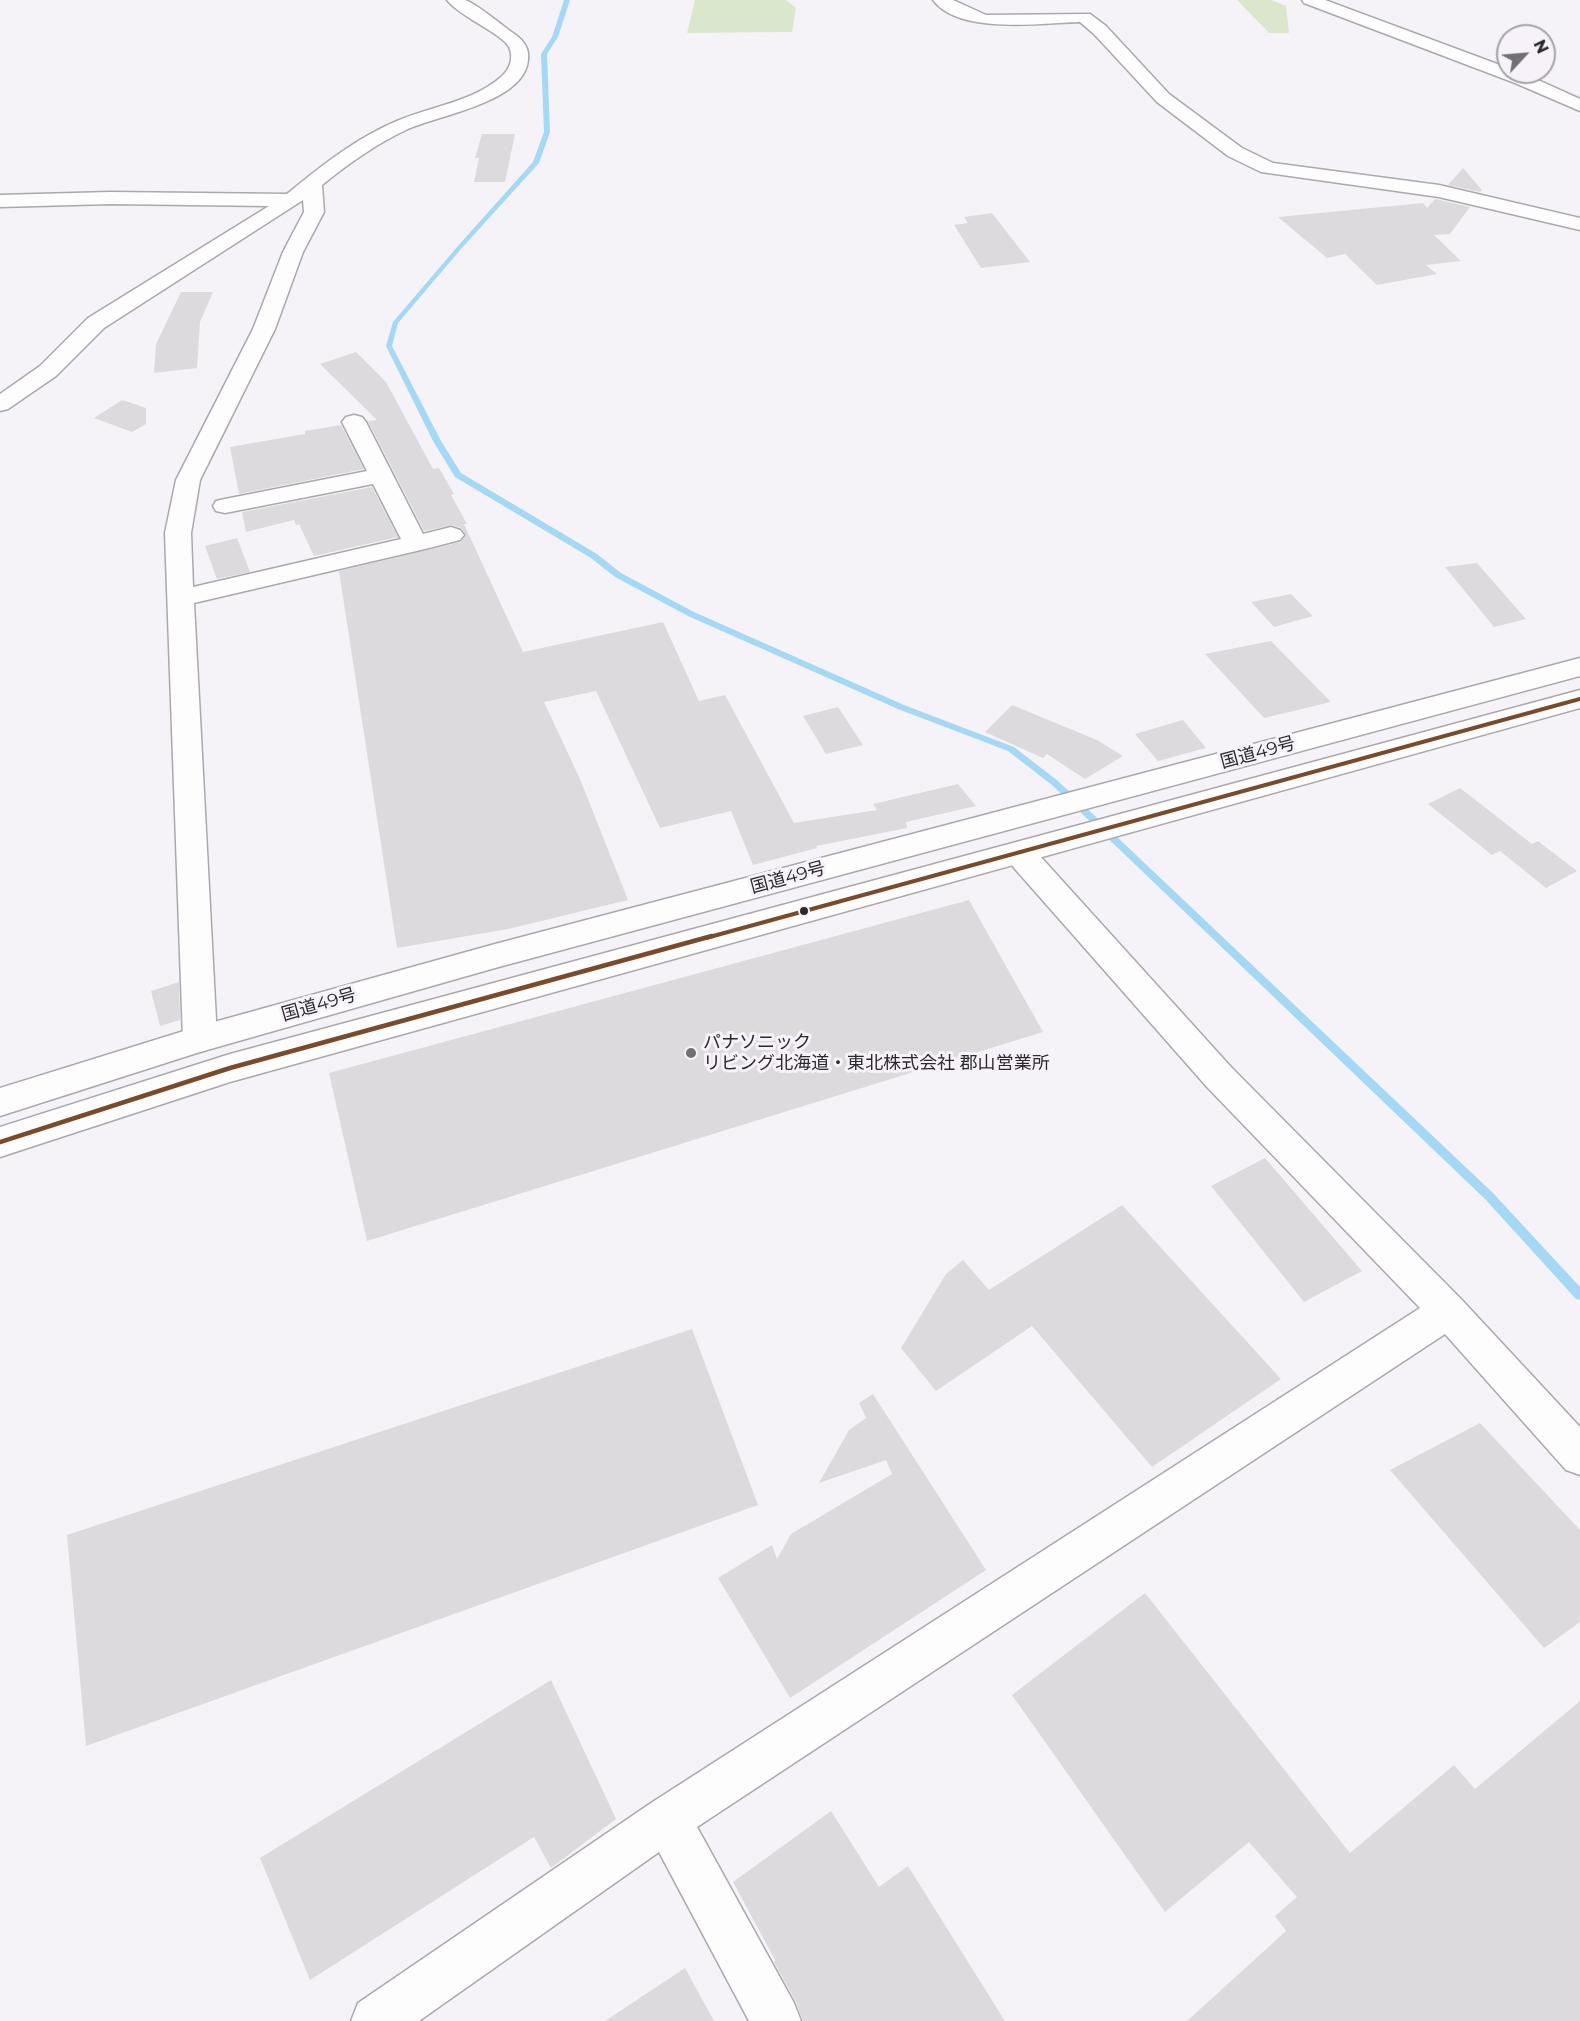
<!DOCTYPE html>
<html>
<head>
<meta charset="utf-8">
<style>
	body { margin:0 }
	#map { position:relative; width:1580px; height:2021px; overflow:hidden; background:#f6f3f8; font-family:Montserrat,sans-serif }
	canvas { display:block }
	.north { position:absolute; left:1496px; top:24px; width:60px; height:60px; box-sizing:border-box; background:#f7f2f9; border:2px solid #a5a2a7; border-radius:50%; rotate:64deg; font-size:16px; font-weight:700; line-height:24px; text-align:center; color:#2b292c }
	.north::after { content:''; display:block; margin:auto; width:21px; height:27px; background:#727073; clip-path:polygon(50% 0,100% 100%,50% 72%,0 100%) }
</style>
</head>
<body>
<div id="map">
<canvas width="1580" height="2021"></canvas>
<div class="north">N</div>
</div>
<script>
const ctx = document.querySelector('canvas').getContext('2d');
ctx.lineJoin = 'round';
function fill(path, color) { ctx.fillStyle = color; ctx.fill(path, 'evenodd'); }
function strokePath(path, color, width, dash) { ctx.strokeStyle = color; ctx.lineWidth = width; ctx.lineCap = dash ? 'butt' : 'round'; ctx.setLineDash(dash || []); ctx.stroke(path); }
function drawText(font, color, halo, rows, align = 'center') {
  ctx.font = font + ' Montserrat,"Noto Sans JP",sans-serif'; ctx.lineWidth = 6; ctx.setLineDash([]); ctx.textBaseline = 'middle'; ctx.strokeStyle = halo; ctx.fillStyle = color; for (const [text, x, y, turn = 0] of rows) {
    ctx.save(); ctx.translate(x, y); ctx.rotate((+turn || 0) * Math.PI / 180); ctx.textAlign = isNaN(turn) ? turn : align; if (halo) ctx.strokeText(text, 0, 0); ctx.fillText(text, 0, 0); ctx.restore();
  }
}
const green = new Path2D(`
	M 695,0 L 786,0 L 796,8 L 792,32 L 687,33 Z
	M 1237,0 L 1271,0 L 1286,6 L 1289,33 L 1269,33 Z`);
const stream = new Path2D(`
	M 564,0 L 570,0 L 558,37 L 547,54 L 550,132 L 539,163 L 461,249 L 398,323 L 392,346 L 441,441 L 461,473 L 597,554 L 621,573 L 694,612 L 904,705 L 1014,747 L 1058,781 L 1493,1193 L 1580,1287 L 1580,1300 L 1576,1299 L 1485,1199 L 1052,785 L 1008,751 L 898,709 L 688,616 L 615,577 L 591,558 L 455,477 L 433,441 L 386,346 L 393,322 L 457,247 L 533,162 L 544,132 L 541,54 L 552,37 Z`);
const building = new Path2D(`
	M 482,134 L 515,134 L 505,182 L 474,182 L 479,158 L 475,158 Z
	M 1463,168 L 1482,190 L 1480,192 L 1448,185 Z
	M 1435,199 L 1470,207 L 1450,234 L 1434,235 L 1461,261 L 1426,265 L 1437,274 L 1377,285 L 1345,254 L 1327,258 L 1278,217 L 1423,203 L 1427,208 Z
	M 992,213 L 1030,262 L 981,268 L 954,225 L 968,223 L 964,217 Z
	M 181,292 L 213,292 L 200,322 L 197,368 L 154,373 L 156,344 Z
	M 356,352 L 386,382 L 433,469 L 439,468 L 454,494 L 451,495 L 467,524 L 464,524 L 523,652 L 663,622 L 699,701 L 725,695 L 794,823 L 877,810 L 873,804 L 958,784 L 976,806 L 906,822 L 907,828 L 816,846 L 817,848 L 753,865 L 731,811 L 660,828 L 596,691 L 544,702 L 580,779 L 628,900 L 508,929 L 397,948 L 339,571 L 461,542 L 466,535 L 461,528 L 452,525 L 424,531 L 368,421 L 377,420 L 320,364 Z
	M 122,400 L 146,408 L 146,424 L 132,432 L 94,418 Z
	M 341,425 L 364,469 L 239,494 L 230,447 L 305,434 L 305,431 Z
	M 372,487 L 398,537 L 314,556 L 299,524 L 296,525 L 294,520 L 246,532 L 242,512 Z
	M 237,538 L 250,572 L 217,579 L 205,546 Z
	M 1477,563 L 1526,619 L 1494,627 L 1445,567 Z
	M 1291,594 L 1313,616 L 1274,627 L 1251,602 Z
	M 1271,641 L 1331,702 L 1264,718 L 1205,654 Z
	M 1012,705 L 1097,740 L 1123,756 L 1085,779 L 1047,754 L 1043,758 L 985,732 Z
	M 838,707 L 863,745 L 826,754 L 803,716 Z
	M 1183,720 L 1206,748 L 1158,761 L 1135,734 Z
	M 1460,788 L 1532,844 L 1538,841 L 1577,871 L 1546,888 L 1500,851 L 1492,855 L 1428,804 Z
	M 969,900 L 1043,1032 L 367,1241 L 329,1073 Z
	M 179,982 L 180,1020 L 160,1026 L 151,991 Z
	M 1265,1158 L 1362,1271 L 1304,1302 L 1211,1186 Z
	M 1122,1205 L 1281,1379 L 1152,1467 L 1032,1326 L 936,1391 L 901,1348 L 946,1274 L 963,1260 L 989,1290 Z
	M 692,1329 L 758,1505 L 86,1746 L 67,1535 Z
	M 873,1394 L 986,1570 L 790,1698 L 718,1578 L 772,1545 L 777,1559 L 791,1534 L 892,1474 L 886,1460 L 819,1483 L 849,1430 L 866,1418 L 859,1403 Z
	M 1480,1423 L 1580,1530 L 1580,1622 L 1544,1648 L 1390,1470 Z
	M 1145,1593 L 1350,1853 L 1454,1765 L 1475,1789 L 1580,1701 L 1580,2021 L 1187,2021 L 1286,1931 L 1275,1916 L 1297,1897 L 1249,1842 L 1165,1912 L 1012,1695 Z
	M 551,1680 L 616,1819 L 551,1868 L 534,1837 L 310,1980 L 260,1858 Z
	M 831,1811 L 879,1887 L 908,1866 L 1005,2021 L 803,2021 L 796,2002 L 774,1962 L 775,1960 L 733,1882 Z
	M 685,1968 L 714,2021 L 605,2021 Z`);
const minor = new Path2D(`
	M 447,0 C 452,0 460,0 465,0 C 475,3 501,24 510,31 C 521,38 530,46 528,60 C 524,103 437,115 406,130 C 376,144 348,164 322,185 L 324,212 L 303,252 L 275,329 L 200,480 L 191,533 L 193,587 L 401,539 L 373,484 L 225,513 L 216,511 L 213,506 L 216,501 L 225,499 L 367,471 L 342,422 L 346,417 L 354,415 L 362,417 L 366,422 L 423,534 L 451,527 L 460,530 L 464,535 L 460,540 L 425,549 L 194,603 L 217,1039 L 212,1048 L 200,1052 L 188,1048 L 183,1039 L 165,533 L 176,480 L 253,329 L 283,252 L 304,212 L 303,200 L 104,328 L 56,376 L 8,409 L 0,411 L 0,394 L 40,366 L 88,318 L 269,206 L 110,204 L 0,207 L 0,195 L 110,192 L 287,194 C 320,167 356,138 397,121 C 432,106 473,102 502,76 C 510,69 514,57 509,47 C 501,33 459,16 447,0 Z
	M 933,0 L 953,0 L 986,15 L 1090,14 L 1106,26 L 1169,94 L 1242,148 L 1273,163 L 1439,185 L 1580,218 L 1580,230 L 1439,197 L 1261,172 L 1228,156 L 1157,102 L 1094,34 L 1080,22 C 1041,23 959,35 933,0 Z
	M 1302,0 L 1325,0 L 1508,68 L 1508,72 L 1527,75 L 1580,99 L 1580,111 L 1515,83 L 1304,3 Z
	M 1019,842 L 1030,845 L 1231,1067 L 1461,1299 L 1580,1427 L 1580,1475 L 1566,1470 L 1445,1334 L 697,1827 L 794,2003 L 801,2021 L 749,2021 L 659,1852 L 419,2021 L 351,2021 L 358,2003 L 651,1803 L 1420,1308 L 1207,1087 L 1008,861 L 1004,853 L 1008,845 Z`);
const highway = new Path2D(`
	M 1580,658 L 1580,676 L 495,968 L 200,1052 L 0,1116 L 0,1088 L 200,1026 L 495,944 Z
	M 1580,690 L 1580,708 L 230,1082 L 0,1157 L 0,1127 L 230,1054 Z`);
const bus1Far1 = new Path2D(`
	M 706,938 L 1580,699`);
const bus1 = new Path2D(`
	M 0,1142 L 230,1068 L 712,936`);
const markers = [
	[804,911,5,"#2b292c"],
	[691,1053,6,"#727073"]
];
const streetNames = [
	["国道49号",1258,753,-15],
	["国道49号",788,878,-15],
	["国道49号",319,1005,-16]
];
const poiNames = [
	["パナソニック",703,1043],
	["リビング北海道・東北株式会社 郡山営業所",703,1064]
];
fill(green, '#dae7cd');
fill(stream, '#a4d8f5');
fill(building, '#dddadd');
strokePath(minor, '#aaa8ac', 3);
strokePath(highway, '#aaa8ac', 3);
fill(minor, '#fefdfe');
fill(highway, '#fefdfe');
strokePath(bus1Far1, '#7a4b2a', 4);
strokePath(bus1, '#7a4b2a', 4.5);
for (const [x, y, r, color] of markers) { const dot = new Path2D(); dot.arc(x, y, r, 0, 2 * Math.PI); ctx.fillStyle = color; ctx.fill(dot); strokePath(dot, '#f7f2f9', 2); }
drawText('18px', '#2b292c', '#f7f2f9', streetNames);
drawText('18px', '#2b292c', '#f7f2f9', poiNames, 'left');
</script>
</body>
</html>
